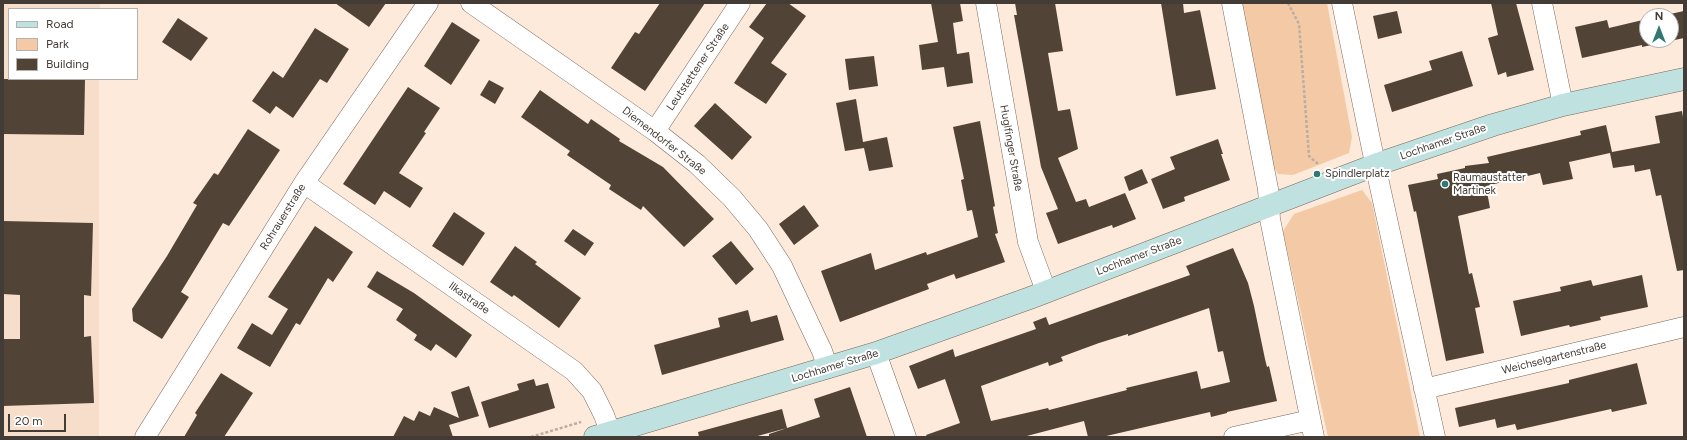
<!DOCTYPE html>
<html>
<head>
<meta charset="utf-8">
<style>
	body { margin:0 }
	#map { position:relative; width:1687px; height:440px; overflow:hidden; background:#fdeadb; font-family:Figtree,sans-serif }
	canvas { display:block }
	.frame { position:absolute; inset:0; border:4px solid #433b35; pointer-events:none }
	.legend { position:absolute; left:8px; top:8px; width:130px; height:72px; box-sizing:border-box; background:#fff; border:1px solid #b4b1ae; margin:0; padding:5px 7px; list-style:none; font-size:12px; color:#433b35 }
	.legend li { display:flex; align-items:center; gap:8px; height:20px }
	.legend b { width:20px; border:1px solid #b4b1ae }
	.north { position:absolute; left:1639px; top:8px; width:40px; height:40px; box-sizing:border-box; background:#fff; border:1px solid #b4b1ae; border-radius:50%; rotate:0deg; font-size:11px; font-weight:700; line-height:16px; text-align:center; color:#433b35 }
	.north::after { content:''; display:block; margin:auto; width:14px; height:18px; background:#307973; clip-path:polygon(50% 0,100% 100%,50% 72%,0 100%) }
	.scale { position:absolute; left:8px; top:414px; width:58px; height:18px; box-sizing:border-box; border:2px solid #433b35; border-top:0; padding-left:5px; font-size:12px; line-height:14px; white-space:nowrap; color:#433b35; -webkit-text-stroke:3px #fff; paint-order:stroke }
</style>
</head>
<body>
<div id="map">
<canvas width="1687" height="440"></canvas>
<div class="frame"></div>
<ul class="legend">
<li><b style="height:5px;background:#bfe2e0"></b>Road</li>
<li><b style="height:11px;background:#f4c9a5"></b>Park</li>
<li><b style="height:11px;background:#524337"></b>Building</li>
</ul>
<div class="north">N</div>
<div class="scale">20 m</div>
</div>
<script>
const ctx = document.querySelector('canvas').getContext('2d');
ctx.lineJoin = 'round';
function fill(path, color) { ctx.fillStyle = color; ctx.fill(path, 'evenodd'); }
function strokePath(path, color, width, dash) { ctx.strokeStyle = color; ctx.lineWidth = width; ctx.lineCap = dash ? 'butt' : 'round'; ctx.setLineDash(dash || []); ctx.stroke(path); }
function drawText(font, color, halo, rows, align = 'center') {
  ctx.font = font + ' Figtree,sans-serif'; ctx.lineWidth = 4; ctx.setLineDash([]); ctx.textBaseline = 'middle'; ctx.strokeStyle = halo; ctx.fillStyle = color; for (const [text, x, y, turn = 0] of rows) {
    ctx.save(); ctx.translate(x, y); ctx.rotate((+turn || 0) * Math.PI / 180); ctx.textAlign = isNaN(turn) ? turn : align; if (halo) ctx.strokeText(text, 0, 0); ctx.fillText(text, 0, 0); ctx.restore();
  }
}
const built = new Path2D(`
	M 3,3 L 100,3 L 100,9 L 9,9 L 9,79 L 99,79 L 99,437 L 3,437 Z`);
const green = new Path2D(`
	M 1242,3 L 1327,3 L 1352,137 L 1349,153 L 1293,175 L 1278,174 L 1271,162 Z
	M 1362,190 L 1372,203 L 1420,437 L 1328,437 L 1283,231 L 1294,214 Z`);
const building = new Path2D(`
	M 335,3 L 386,3 L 369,27 Z
	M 660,3 L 705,3 L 645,91 L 611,68 L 635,32 L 639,34 Z
	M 767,3 L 788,3 L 806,16 L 771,63 L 787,74 L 766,104 L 734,83 L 764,38 L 749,27 Z
	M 931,3 L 960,3 L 963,21 L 953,23 L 957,54 L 969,52 L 973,83 L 947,87 L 944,67 L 922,70 L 919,45 L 938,42 Z
	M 1015,3 L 1055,3 L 1063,51 L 1048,53 L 1058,111 L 1070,109 L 1078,149 L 1058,158 L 1076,202 L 1086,199 L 1089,207 L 1125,193 L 1136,219 L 1113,228 L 1112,225 L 1058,244 L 1046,213 L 1058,209 L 1041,167 L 1014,15 L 1017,15 Z
	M 1161,3 L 1183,3 L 1184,13 L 1200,10 L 1216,89 L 1176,96 Z
	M 1491,3 L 1516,3 L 1534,70 L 1507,77 L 1506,72 L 1498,75 L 1488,38 L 1498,35 Z
	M 1397,11 L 1402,33 L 1378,39 L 1373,16 Z
	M 1684,11 L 1684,38 L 1642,47 L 1642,45 L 1582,58 L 1575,27 L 1607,20 L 1609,28 L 1647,19 L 1647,40 L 1671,40 L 1671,16 L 1661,16 Z
	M 178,18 L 208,38 L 191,61 L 162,42 Z
	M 452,22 L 480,40 L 451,85 L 424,66 Z
	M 315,28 L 349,49 L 327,83 L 320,79 L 293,118 L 276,106 L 270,114 L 252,101 L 273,71 L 283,78 Z
	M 1462,51 L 1473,86 L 1392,112 L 1384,85 L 1432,70 L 1429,61 Z
	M 874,56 L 878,86 L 849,90 L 845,59 Z
	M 3,79 L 85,79 L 84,135 L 3,134 Z
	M 489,80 L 504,88 L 495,104 L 480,95 Z
	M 408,87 L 440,108 L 424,132 L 426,133 L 399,173 L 423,188 L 410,208 L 384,191 L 375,205 L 343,184 Z
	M 540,90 L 588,124 L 591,119 L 620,139 L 619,141 L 663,167 L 714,219 L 684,247 L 643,206 L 641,210 L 609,189 L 611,185 L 567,155 L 570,151 L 521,117 Z
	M 856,99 L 863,142 L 887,137 L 893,167 L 869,171 L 864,148 L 845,151 L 836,103 Z
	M 715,103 L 752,137 L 732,160 L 694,126 Z
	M 1682,111 L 1684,123 L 1684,270 L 1677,271 L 1661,195 L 1656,196 L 1650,169 L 1635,172 L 1634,165 L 1613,168 L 1610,153 L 1569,162 L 1573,179 L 1543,185 L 1540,173 L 1486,186 L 1490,208 L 1458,216 L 1469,274 L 1472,273 L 1480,307 L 1475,308 L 1484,353 L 1446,361 L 1416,211 L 1414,212 L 1408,185 L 1438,179 L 1437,174 L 1465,168 L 1465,166 L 1489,163 L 1487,157 L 1581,135 L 1580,131 L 1606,125 L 1612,152 L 1660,143 L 1655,116 Z
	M 980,121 L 995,206 L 993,207 L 998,233 L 995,234 L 1005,262 L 956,279 L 954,274 L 927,284 L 929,289 L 840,322 L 821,271 L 871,253 L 875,270 L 926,252 L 927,255 L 978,237 L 972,210 L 967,211 L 961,180 L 964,179 L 953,127 Z
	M 248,129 L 280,150 L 229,226 L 223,223 L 181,292 L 189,297 L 162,339 L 133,321 L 132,309 L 167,256 L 197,205 L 193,203 L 214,173 L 218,175 Z
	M 1218,139 L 1223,154 L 1221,154 L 1230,180 L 1184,197 L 1185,201 L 1163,209 L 1151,179 L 1175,169 L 1170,157 Z
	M 1142,169 L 1148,183 L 1129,191 L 1124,177 Z
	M 804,205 L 819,226 L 794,245 L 779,224 Z
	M 454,212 L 485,233 L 463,266 L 432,246 Z
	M 3,221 L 93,223 L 91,296 L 84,295 L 84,337 L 91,336 L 94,403 L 3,406 L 3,339 L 20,339 L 20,295 L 3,294 Z
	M 315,226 L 353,252 L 333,282 L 328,278 L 300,325 L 296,323 L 270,367 L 237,348 L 252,323 L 272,335 L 288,309 L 268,297 Z
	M 573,229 L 594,243 L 585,256 L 564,241 Z
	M 731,241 L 754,269 L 736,285 L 712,256 Z
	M 515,246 L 537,262 L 535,264 L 581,298 L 559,328 L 514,295 L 512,297 L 490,282 Z
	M 1233,248 L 1248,283 L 1254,306 L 1265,359 L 1267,367 L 1269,366 L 1277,401 L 1227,412 L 1227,413 L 1211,417 L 1210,412 L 1102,437 L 1088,437 L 1084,421 L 1023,437 L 927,437 L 926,435 L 960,423 L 945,379 L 918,389 L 909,366 L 953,349 L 955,357 L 1036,329 L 1033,322 L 1046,317 L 1049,325 L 1190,275 L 1186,266 ZM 1209,308 L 1218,352 L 1223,351 L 1230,382 L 1201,389 L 1197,371 L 1126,388 L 1127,390 L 1049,410 L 1048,408 L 991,421 L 981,386 L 1048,362 L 1049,366 L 1063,361 L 1061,357 L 1099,343 L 1128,334 L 1128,336 Z
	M 377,271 L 414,293 L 472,335 L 456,358 L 436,344 L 431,351 L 414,340 L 417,335 L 396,320 L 403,309 L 367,287 Z
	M 1642,275 L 1648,307 L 1600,317 L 1601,320 L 1570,327 L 1569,325 L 1521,336 L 1513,301 L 1561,291 L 1560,287 L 1591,280 L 1593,286 Z
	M 748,310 L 751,322 L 777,315 L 784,340 L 662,375 L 654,345 L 720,327 L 718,318 Z
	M 1637,363 L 1647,404 L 1612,412 L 1611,409 L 1517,430 L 1515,424 L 1497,428 L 1495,419 L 1459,427 L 1455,408 L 1569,383 L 1569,380 Z
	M 221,373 L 253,393 L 224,437 L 184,437 L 197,415 L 195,413 Z
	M 534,379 L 536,386 L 548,383 L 555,408 L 489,428 L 481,402 L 519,390 L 517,384 Z
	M 469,386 L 479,416 L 449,425 L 453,437 L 393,437 L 404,416 L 414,421 L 419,411 L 430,416 L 434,407 L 459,418 L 451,392 Z
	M 850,387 L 867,437 L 769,437 L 769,434 L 820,417 L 814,399 Z
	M 782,409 L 787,428 L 754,437 L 699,437 L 698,432 Z`);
const path = new Path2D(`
	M 1288,3 L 1299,24 L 1309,156 L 1318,164
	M 531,437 L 581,422`);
const street = new Path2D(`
	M 471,3 L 655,131 L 697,164 L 732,198 L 758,229 L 782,266 L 822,351 L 828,368
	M 986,3 L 1028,242 L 1046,291
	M 1232,3 L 1268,189 L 1270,219 L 1314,437
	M 1342,3 L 1378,178 L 1435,437
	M 1542,3 L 1563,105
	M 655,131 L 740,3
	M 304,183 L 574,371 L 592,391 L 604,415 L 612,437
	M 876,353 L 906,437
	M 1424,389 L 1684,327
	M 145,437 L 304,183 L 428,3
	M 1234,437 L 1310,420`);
const secondary = new Path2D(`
	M 595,437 L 876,353 L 1030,298 L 1375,165 L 1493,125 L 1563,105 L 1684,79`);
const markers = [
	[1317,174,4,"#307973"],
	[1445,184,4,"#307973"]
];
const streetNames = [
	["Leutstettener Straße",698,67,-56],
	["Diemendorfer Straße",664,141,38],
	["Lochhamer Straße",1443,142,-19],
	["Huglfinger Straße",1011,148,80],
	["Rohrauerstraße",283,217,-58],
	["Lochhamer Straße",1139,256,-21],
	["Ilkastraße",469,298,35],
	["Weichselgartenstraße",1554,358,-14],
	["Lochhamer Straße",835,366,-17]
];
const poiNames = [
	["Spindlerplatz",1325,174],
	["Raumaustatter",1453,178],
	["Martinek",1453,191]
];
fill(built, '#f7deca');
fill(green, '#f4c9a5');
fill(building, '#524337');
strokePath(street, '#78675a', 21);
strokePath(secondary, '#78675a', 23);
strokePath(path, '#bcada1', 2.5, [3, 2]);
strokePath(street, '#fff', 20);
strokePath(secondary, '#bfe2e0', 22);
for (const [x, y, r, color] of markers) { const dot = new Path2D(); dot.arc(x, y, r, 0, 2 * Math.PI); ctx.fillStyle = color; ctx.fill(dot); strokePath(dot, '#fff', 1.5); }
drawText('11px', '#433b35', '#fff', streetNames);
drawText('11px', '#433b35', '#fff', poiNames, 'left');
</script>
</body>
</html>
